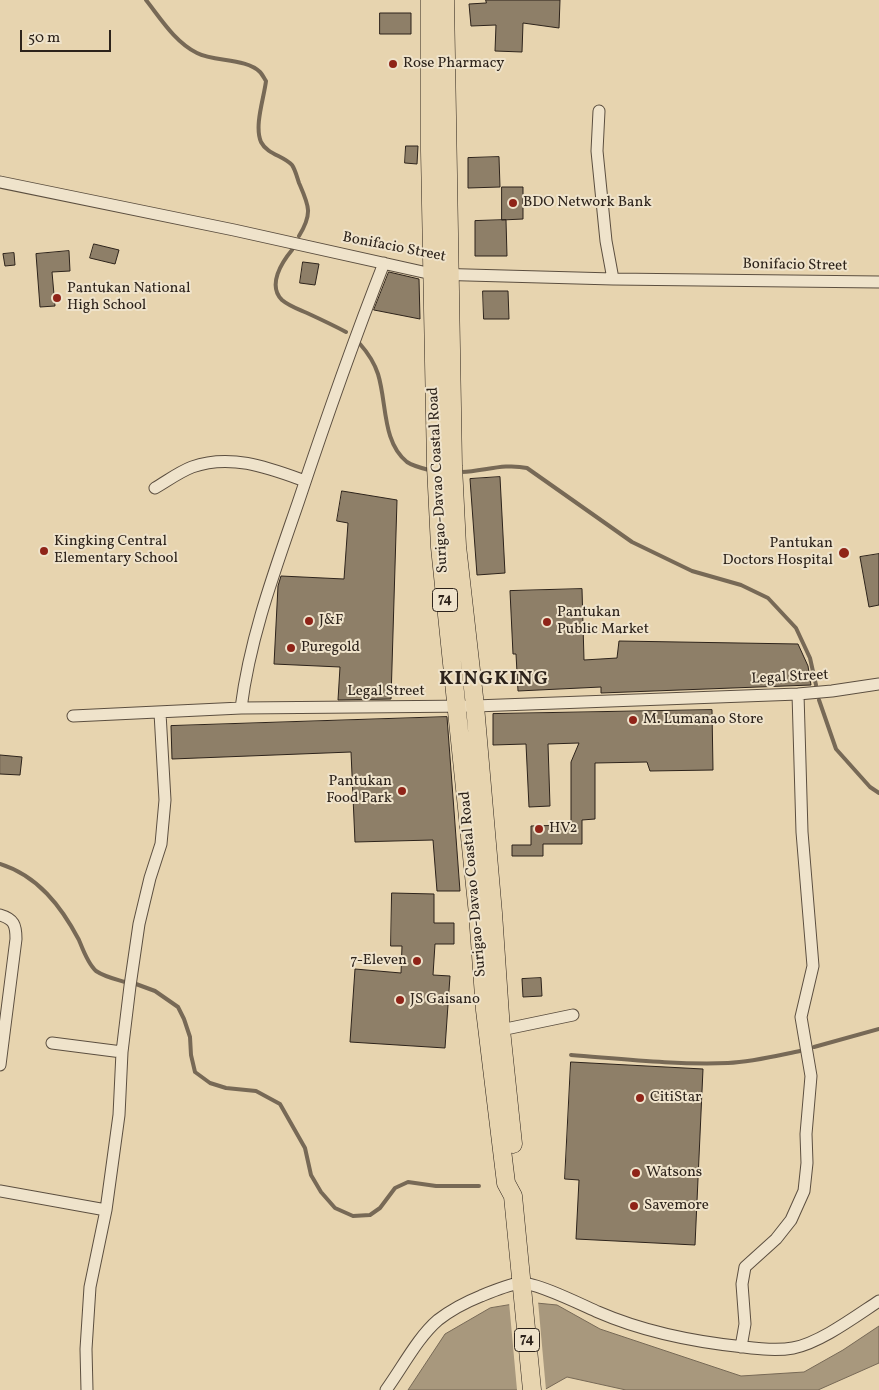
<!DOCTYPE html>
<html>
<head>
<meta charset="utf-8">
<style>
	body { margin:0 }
	#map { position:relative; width:879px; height:1390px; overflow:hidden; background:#e7d4af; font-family:Vollkorn,serif }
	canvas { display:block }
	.scale { position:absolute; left:20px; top:30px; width:91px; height:22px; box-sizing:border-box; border:2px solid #2d231b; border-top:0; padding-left:6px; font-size:15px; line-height:18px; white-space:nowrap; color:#2d231b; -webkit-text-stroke:4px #efe3cb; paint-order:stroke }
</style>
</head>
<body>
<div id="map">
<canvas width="879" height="1390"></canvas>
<div class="scale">50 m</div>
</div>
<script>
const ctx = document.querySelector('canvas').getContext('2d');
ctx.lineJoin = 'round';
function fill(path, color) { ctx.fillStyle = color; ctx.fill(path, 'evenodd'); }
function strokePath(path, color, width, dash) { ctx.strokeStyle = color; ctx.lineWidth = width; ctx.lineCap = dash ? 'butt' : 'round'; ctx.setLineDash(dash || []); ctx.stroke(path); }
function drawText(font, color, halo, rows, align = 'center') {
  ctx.font = font + ' Vollkorn,serif'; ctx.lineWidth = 4; ctx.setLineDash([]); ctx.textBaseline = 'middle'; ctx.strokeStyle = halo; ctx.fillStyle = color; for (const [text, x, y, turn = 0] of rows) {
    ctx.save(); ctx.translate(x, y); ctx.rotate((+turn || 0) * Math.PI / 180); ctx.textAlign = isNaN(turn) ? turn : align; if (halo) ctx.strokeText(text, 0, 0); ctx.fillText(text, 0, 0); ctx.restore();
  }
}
const water = new Path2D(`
	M 526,1302 L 557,1305 L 600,1329 L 741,1376 L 804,1372 L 843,1350 L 879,1326 L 879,1363 L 818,1390 L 626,1390 L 567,1377 L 544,1390 L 408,1390 L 445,1334 L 490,1308 Z`);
const pier = new Path2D(`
	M 526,1299 L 538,1301 L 546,1390 L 517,1390 L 509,1302 Z`);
const stream = new Path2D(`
	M 146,0 C 161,19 175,42 197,53 C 214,62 246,58 260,72 C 262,74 264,78 266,81 C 264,98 254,126 261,142 C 267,154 284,156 292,165 C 295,169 297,177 299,183 C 309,206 313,213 299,236
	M 292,250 C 282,262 267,285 282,300 C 289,306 298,309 307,313 C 320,319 333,325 346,332
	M 360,344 C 368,353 374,362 378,374 C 387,403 382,442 407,462 C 413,466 421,468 429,470
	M 462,472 C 484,471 505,463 527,468 L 632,542 L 692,571 L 741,585 L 768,598 L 796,628 L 810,658 L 816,685
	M 819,700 L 836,749 L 870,787 L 879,793
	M 0,864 C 38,876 61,906 79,940 C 83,950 88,964 96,971 C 105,977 115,979 125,982
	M 136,984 L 155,991 L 178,1007 L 184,1019 L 190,1037 L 191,1055 L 195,1072 L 210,1083 L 226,1088 L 256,1091 L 280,1104 L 305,1148 L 311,1175 L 321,1192 L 335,1208 L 353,1216 L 370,1215 L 380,1208 L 395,1188 L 408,1182 L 436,1186 L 479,1186
	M 814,1047 L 879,1029
	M 571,1055 C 623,1059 676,1065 728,1063 C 752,1062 776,1056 800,1051`);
const building = new Path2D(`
	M 486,0 L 560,0 L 559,28 L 523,23 L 522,52 L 495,51 L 496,25 L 471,26 L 469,4 L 486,3 Z
	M 380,13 L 411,13 L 411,34 L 380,34 Z
	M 406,146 L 418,146 L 417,164 L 405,163 Z
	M 499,157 L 500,187 L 468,188 L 468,158 Z
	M 502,187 L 523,187 L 523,219 L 502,220 Z
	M 506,220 L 507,256 L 475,256 L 475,221 Z
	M 94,244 L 119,250 L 115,264 L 90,258 Z
	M 69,251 L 70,271 L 52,272 L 55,306 L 40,307 L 36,254 Z
	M 14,253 L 15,265 L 5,266 L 3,254 Z
	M 303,262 L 319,264 L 315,285 L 300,283 Z
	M 389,272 L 419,279 L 420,319 L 374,310 Z
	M 483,291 L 508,291 L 509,319 L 484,319 Z
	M 500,477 L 505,573 L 477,575 L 470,479 Z
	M 342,491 L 397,500 L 391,699 L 338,700 L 340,667 L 274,664 L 278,586 L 281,576 L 344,579 L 348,523 L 337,521 Z
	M 879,554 L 879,605 L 869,607 L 860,557 Z
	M 582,589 L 584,660 L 617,658 L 619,641 L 798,644 L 808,666 L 811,685 L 601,693 L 601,687 L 518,691 L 516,654 L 513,654 L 510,591 Z
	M 712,710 L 713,770 L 650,771 L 647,762 L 595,763 L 595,819 L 582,820 L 582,844 L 543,844 L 543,856 L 512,856 L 512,845 L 531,845 L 531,826 L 571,825 L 571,762 L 579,743 L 548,744 L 550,806 L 529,807 L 526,744 L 493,745 L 493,714 Z
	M 447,717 L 460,891 L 437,891 L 433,840 L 355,842 L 351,752 L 172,759 L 171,726 Z
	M 0,755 L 22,757 L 20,775 L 0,774 Z
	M 392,893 L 434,894 L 434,923 L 454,923 L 454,944 L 435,944 L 433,975 L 450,976 L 445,1048 L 350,1042 L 355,969 L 401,973 L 402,946 L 391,946 Z
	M 541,978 L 542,996 L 523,997 L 522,979 Z
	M 571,1062 L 703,1069 L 695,1245 L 576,1239 L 579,1180 L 565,1179 Z`);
const minor = new Path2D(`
	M 599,111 L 597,151 L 606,241 L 613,279
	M 0,182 L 234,230 L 432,274 L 613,279 L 879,282
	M 155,488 C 167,481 179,472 192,467 C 231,453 269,468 305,481
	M 241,708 C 250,637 275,570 298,503 C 325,422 353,342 384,263
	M 73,716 L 241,708 L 475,706 L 798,694 L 832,691 L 879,684
	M 0,915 C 14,919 16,925 16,939 L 0,1065
	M 501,1030 L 573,1015
	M 52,1043 L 122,1052
	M 0,1191 L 106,1210
	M 741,1347 L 745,1324 L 742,1284 L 745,1267 L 776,1239 L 791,1220 L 804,1191 L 807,1163 L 806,1134 L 811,1076 L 801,1017 L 813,966 L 802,832 L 798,694
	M 87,1390 L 86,1349 L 90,1287 L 106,1210 L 119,1115 L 122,1052 L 130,986 L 139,924 L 150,878 L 161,844 L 165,800 L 160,713
	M 386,1390 C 402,1368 418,1337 438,1320 C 451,1310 466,1302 481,1296 C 493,1291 507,1285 520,1283 C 536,1282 582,1305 598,1312 C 644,1332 695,1342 744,1347 C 760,1349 777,1351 793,1348 C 820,1343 856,1316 879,1301`);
const highway = new Path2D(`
	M 430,0 L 430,151 L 436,466 L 440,547 L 478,914 L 485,1010 L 506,1183 L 513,1196 L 532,1390
	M 445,0 L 453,466 L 457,546 L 475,706 L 493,913 L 501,1030 L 513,1144`);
const markers = [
	[393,64,5,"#8f2418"],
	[513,203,5,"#8f2418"],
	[57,298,5,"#8f2418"],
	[44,551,5,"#8f2418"],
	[844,553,6,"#8f2418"],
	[309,621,5,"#8f2418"],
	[547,622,5,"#8f2418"],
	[291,648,5,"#8f2418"],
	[633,720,5,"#8f2418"],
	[402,791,5,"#8f2418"],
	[539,829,5,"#8f2418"],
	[417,961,5,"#8f2418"],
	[400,1000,5,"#8f2418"],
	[640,1098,5,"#8f2418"],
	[636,1173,5,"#8f2418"],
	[634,1206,5,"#8f2418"]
];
const shields = [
	[445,600,25],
	[527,1340,25]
];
const shieldNames = [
	["74",445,600],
	["74",527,1340]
];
const poiNames = [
	["Rose Pharmacy",403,64],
	["BDO Network Bank",523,203],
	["Pantukan National",67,289],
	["High School",67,306],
	["Kingking Central",54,542],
	["Elementary School",54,559],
	["Pantukan",833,544,"right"],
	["Doctors Hospital",833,561,"right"],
	["Pantukan",557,613],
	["Public Market",557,630],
	["J&F",319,621],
	["Puregold",301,648],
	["M. Lumanao Store",643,720],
	["Pantukan",392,782,"right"],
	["Food Park",392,799,"right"],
	["HV2",549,829],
	["7-Eleven",407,961,"right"],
	["JS Gaisano",410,1000],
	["CitiStar",650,1098],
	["Watsons",646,1173],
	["Savemore",644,1206]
];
const streetNames = [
	["Bonifacio Street",394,248,11],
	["Bonifacio Street",795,266,1],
	["Surigao-Davao Coastal Road",439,480,-93],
	["Legal Street",790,678,-3],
	["Legal Street",386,692],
	["Surigao-Davao Coastal Road",474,884,-95]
];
const districtNames = [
	["KINGKING",494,680]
];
fill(water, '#a8987d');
strokePath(water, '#776956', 1);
fill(pier, '#e7d4af');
strokePath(stream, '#776956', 4);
fill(building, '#8e7f68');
strokePath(building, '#2d231b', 1);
strokePath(minor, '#5c4f40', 13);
strokePath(highway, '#2d231b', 19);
strokePath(minor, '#efe3cb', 11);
strokePath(highway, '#e7d4af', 18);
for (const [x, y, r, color] of markers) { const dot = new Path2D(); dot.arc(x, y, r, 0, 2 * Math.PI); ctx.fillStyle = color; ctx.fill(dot); strokePath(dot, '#efe3cb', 2); }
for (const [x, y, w] of shields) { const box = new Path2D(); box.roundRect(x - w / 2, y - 11.5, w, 23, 4); ctx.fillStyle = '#efe3cb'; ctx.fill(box); strokePath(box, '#2d231b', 1); }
drawText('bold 14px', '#2d231b', null, shieldNames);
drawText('15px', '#2d231b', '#efe3cb', poiNames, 'left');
drawText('15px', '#2d231b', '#efe3cb', streetNames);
ctx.letterSpacing = '1px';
drawText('bold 20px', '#2d231b', '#efe3cb', districtNames);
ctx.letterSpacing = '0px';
</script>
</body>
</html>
